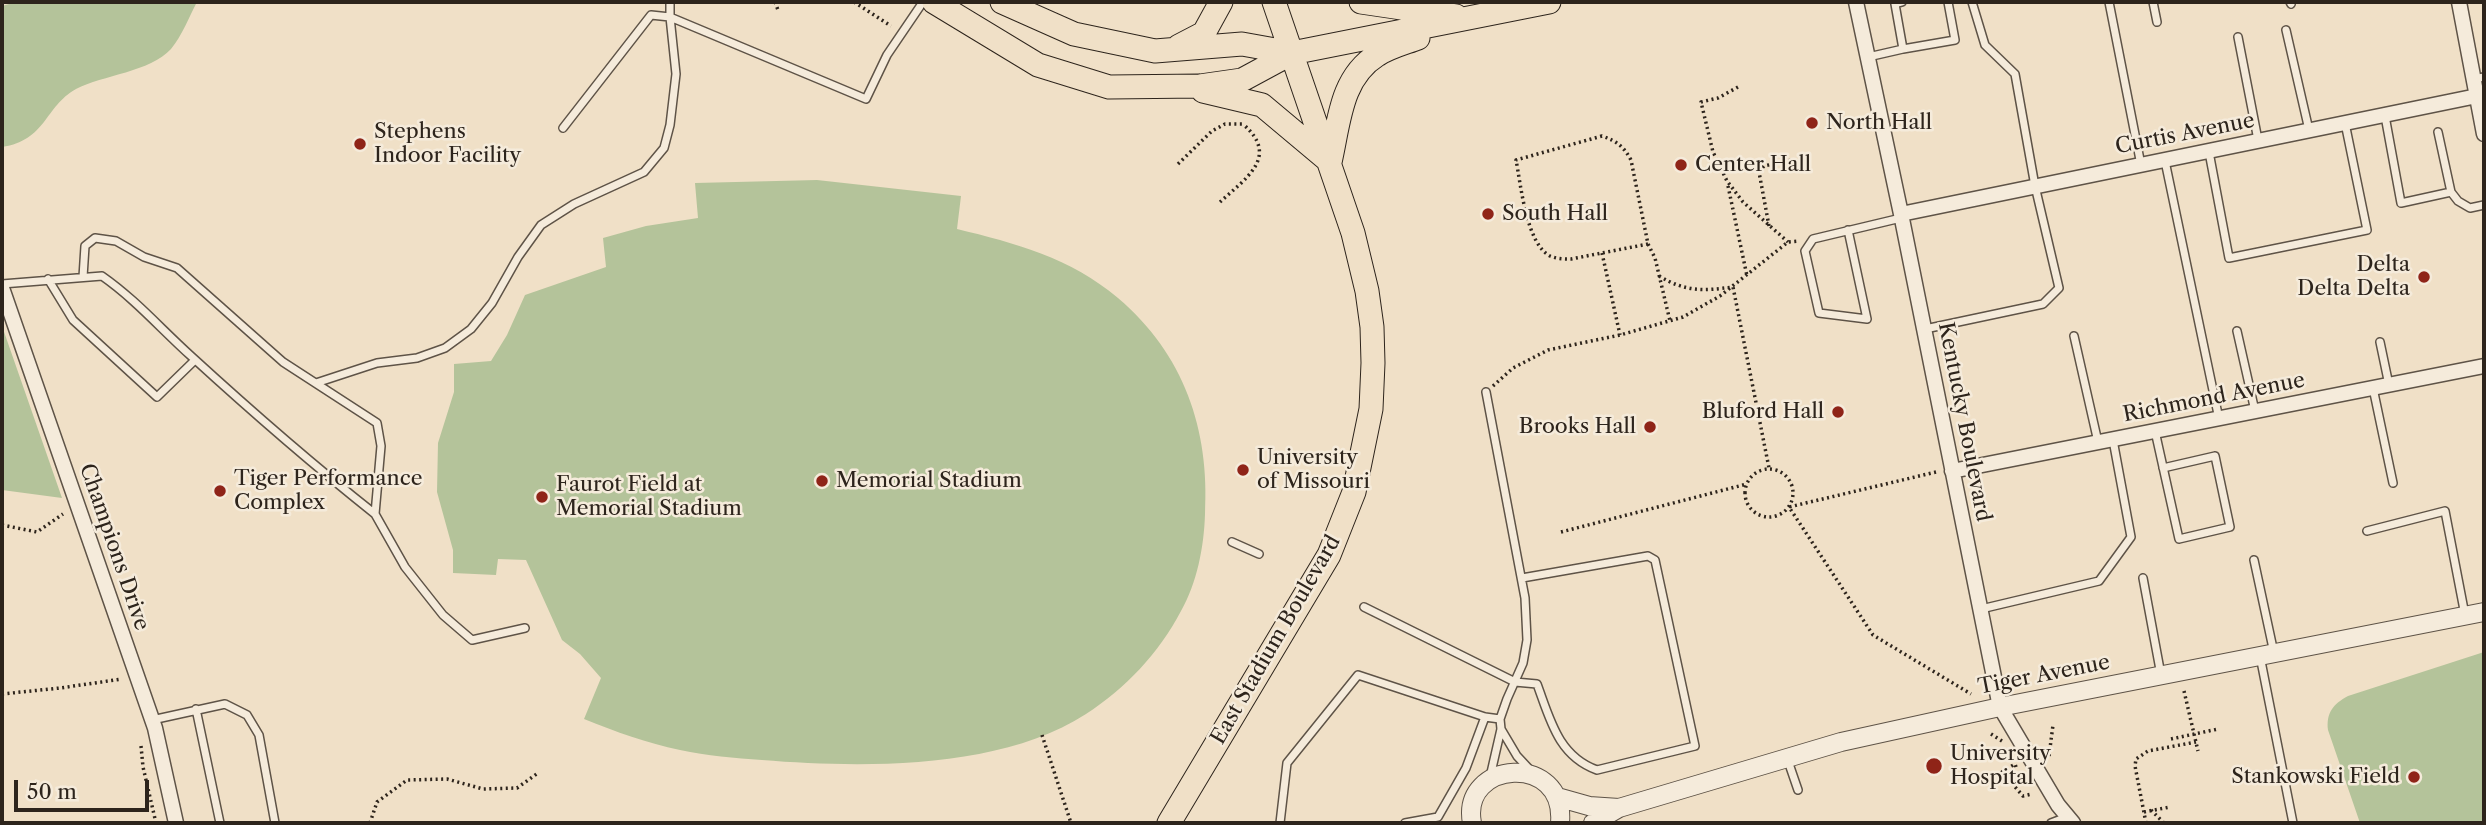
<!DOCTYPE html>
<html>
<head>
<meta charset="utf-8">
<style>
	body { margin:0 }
	#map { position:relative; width:2486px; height:825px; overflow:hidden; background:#f0e0c7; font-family:"Libre Caslon Text",serif }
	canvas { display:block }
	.frame { position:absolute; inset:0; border:4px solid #2d241c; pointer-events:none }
	.scale { position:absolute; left:14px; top:780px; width:135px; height:32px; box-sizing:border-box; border:4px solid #2d241c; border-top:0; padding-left:9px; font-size:21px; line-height:24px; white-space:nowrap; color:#2d241c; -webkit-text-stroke:5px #f5ebdb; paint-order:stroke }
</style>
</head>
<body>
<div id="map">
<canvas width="2486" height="825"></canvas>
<div class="frame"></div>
<div class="scale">50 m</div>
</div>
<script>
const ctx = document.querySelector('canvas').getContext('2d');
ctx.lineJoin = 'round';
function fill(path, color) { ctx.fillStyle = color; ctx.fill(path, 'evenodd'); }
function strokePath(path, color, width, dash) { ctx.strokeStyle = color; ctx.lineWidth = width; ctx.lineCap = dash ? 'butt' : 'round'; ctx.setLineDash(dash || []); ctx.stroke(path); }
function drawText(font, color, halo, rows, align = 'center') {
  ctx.font = font + ' "Libre Caslon Text",serif'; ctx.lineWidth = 5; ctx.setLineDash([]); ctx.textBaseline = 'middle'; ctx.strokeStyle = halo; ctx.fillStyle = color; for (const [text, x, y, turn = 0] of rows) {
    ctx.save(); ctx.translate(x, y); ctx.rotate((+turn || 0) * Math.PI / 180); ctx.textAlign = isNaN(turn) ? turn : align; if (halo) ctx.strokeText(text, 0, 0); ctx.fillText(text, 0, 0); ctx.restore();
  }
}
const green = new Path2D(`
	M 16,2 L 197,2 C 189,17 182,36 171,49 C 150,72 103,75 76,89 C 44,107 47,140 2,147 L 2,6 Z
	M 817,180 L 961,196 L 957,229 C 1015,243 1071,258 1118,298 C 1184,354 1210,430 1205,514 C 1204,547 1197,583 1181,611 C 1159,653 1125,689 1086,714 C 1000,770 861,768 762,760 C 735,758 707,756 680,750 C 647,743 616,732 584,719 L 601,678 L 580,654 L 562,640 L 526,560 L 498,559 L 496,575 L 453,573 L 453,550 L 437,492 L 438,443 L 454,392 L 454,364 L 491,361 L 507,335 L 525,295 L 606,267 L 603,238 L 646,226 L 698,218 L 695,183 Z
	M 2,326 L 62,498 L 2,490 Z
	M 2484,652 L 2484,823 L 2360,823 L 2328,730 C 2326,713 2333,704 2348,696 Z`);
const path = new Path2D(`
	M 775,2 L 778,10
	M 854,2 L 891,26
	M 1738,87 L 1718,98 L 1701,102 L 1713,152 L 1727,181 L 1743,202 L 1788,242
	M 1178,164 L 1212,131 L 1225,124 L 1245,124
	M 1728,186 L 1747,276
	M 1220,202 C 1245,179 1280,157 1244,125
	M 1769,226 L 1759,172 L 1764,166 L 1792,160
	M 1648,244 L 1571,259 C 1564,259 1557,259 1550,256 C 1526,243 1521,185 1516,160 L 1602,136 C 1617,141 1624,147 1631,160 L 1648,244 L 1655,258 L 1670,321
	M 1602,253 L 1620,335
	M 1659,276 C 1686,292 1703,291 1733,287 L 1769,468
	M 1493,386 L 1513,368 L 1548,350 L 1620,335 L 1683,317 L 1720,296 L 1788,242 L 1799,241
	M1745 493a24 24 0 1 1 48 0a24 24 0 1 1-48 0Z
	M 1936,472 L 1789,507 L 1873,635 L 1971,694
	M 92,500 L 103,495
	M 2,525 L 37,532 L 63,514
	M 1561,532 L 1747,484
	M 2184,691 L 2198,751
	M 2,694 L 60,688 L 122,679
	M 1991,734 L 2002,741
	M 1042,735 L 1071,823
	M 2171,739 L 2218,729
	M 141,746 L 143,767 L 156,823
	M 2049,756 L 2053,725
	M 2016,767 L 2015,764 L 2002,772 L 2023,796 L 2032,794
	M 2151,810 L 2164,823
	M 2144,812 L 2170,807
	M 370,823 L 377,802 L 407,780 L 447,779 L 483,789 L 517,788 L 538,773
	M 2146,823 L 2135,766 L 2136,759 L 2148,751 L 2196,742`);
const service = new Path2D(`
	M 2109,2 L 2141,165
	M 2153,2 L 2157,22
	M 2290,2 L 2291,4
	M 2286,30 L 2309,130
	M 2238,37 L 2258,140
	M 1903,49 L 1955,40 L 1948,2
	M 1868,57 L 1903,49 L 1895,4 L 1902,2
	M 2474,79 L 2484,77
	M 2385,116 L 2401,203 L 2451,192 L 2438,132
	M 563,128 L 651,15 L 670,17 L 670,2
	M 2209,152 L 2229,258 L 2367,230 L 2345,123
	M 2165,161 L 2219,419
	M 2451,192 L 2458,201 L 2470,208 L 2484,205
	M 1848,230 L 1867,319 L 1819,313 L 1805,251 L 1813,239 L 1901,218
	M 83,277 L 85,246 L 95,238 L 116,241 L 144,257 L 177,268 L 283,362 L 377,423 L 381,446 L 375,514 L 405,567 L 443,615 L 472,640 L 525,628
	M 48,279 L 73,320 L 157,397 L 195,360
	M 2,284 L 102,276 C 135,299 161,329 191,356 C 250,410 312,464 375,514
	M 1925,329 L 2043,304 L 2059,288 L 2035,186 L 2015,74 L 1985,45 L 1972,2
	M 2237,331 L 2255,411
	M 2074,336 L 2098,442
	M 2380,342 L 2389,385
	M 316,383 L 377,363 L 417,358 L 445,348 L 471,329 L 492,303 L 518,257 L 541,225 L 574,204 L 644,172 L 664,148 L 670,125 L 676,74 L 670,17 L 866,99 L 887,55 L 923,2
	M 2373,388 L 2393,483
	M 1486,392 L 1525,598 L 1527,640 L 1523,663 L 1507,699 L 1500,719 L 1501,729 L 1490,777
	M 2155,431 L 2179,539 L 2230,527 L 2215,456 L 2163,468
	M 2367,531 L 2445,511 L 2465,615
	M 1232,542 L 1259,554
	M 2254,560 L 2274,653
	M 2143,578 L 2161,675
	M 1364,607 L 1515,682 L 1537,684 C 1550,719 1558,756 1597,770 L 1695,746 L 1655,560 L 1648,556 L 1522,578
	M 1981,609 L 2099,581 L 2131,537 L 2113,440
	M 2260,656 L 2293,823
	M 196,709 L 220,823
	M 152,720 L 225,704 L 247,715 L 259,735 L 275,823
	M 1501,729 L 1517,756 L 1531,771
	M 1787,758 L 1798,790
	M 1280,823 L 1287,763 L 1358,675 L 1485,717 L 1500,719
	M 1405,823 L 1438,817 L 1466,768 L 1485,717
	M 2051,823 L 2067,817`);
const minor = new Path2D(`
	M 1856,2 L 1901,214 L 2000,707 L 2058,805 L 2073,823
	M 2459,2 L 2484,134
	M 1901,214 L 2477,96
	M 2,288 L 155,728 L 176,823
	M 1952,471 L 2484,366`);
const tertiary = new Path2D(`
	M 1557,797 L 1589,806 L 1619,808
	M 1472,823 C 1460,760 1566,752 1560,823
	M 1593,823 L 1619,808 L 1841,742 L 2000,707 L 2484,612`);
const primary = new Path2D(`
	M 934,2 L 1038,65 L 1109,87 L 1200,86 L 1242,80 L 1292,53 L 1549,2
	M 1002,2 L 1074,34 L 1155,51 L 1242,44 L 1292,53
	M 1361,2 L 1456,16
	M 1179,46 L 1204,33 L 1221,2
	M 1203,91 L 1262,105 L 1330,162 C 1339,124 1340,78 1377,55 C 1389,47 1405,43 1418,38
	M 1169,823 L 1329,555 L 1354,492 L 1371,409 L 1373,363 L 1372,327 L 1367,291 L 1353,233 L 1274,2`);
const markers = [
	[1812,123,7,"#8f2418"],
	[360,144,7,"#8f2418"],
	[1681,165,7,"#8f2418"],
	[1488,214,7,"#8f2418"],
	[2424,277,7,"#8f2418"],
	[1838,412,7,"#8f2418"],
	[1650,427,7,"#8f2418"],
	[1243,470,7,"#8f2418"],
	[822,481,7,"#8f2418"],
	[220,491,7,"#8f2418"],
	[542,497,7,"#8f2418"],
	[1934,766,9,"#8f2418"],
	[2414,777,7,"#8f2418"]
];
const poiNames = [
	["North Hall",1826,123],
	["Stephens",374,132],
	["Indoor Facility",374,156],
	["Center Hall",1695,165],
	["South Hall",1502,214],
	["Delta",2410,265,"right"],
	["Delta Delta",2410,289,"right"],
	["Bluford Hall",1824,412,"right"],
	["Brooks Hall",1636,427,"right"],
	["University",1257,458],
	["of Missouri",1257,482],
	["Tiger Performance",234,479],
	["Complex",234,503],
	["Memorial Stadium",836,481],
	["Faurot Field at",556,485],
	["Memorial Stadium",556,509],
	["University",1950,754],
	["Hospital",1950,778],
	["Stankowski Field",2400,777,"right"]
];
const streetNames = [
	["Curtis Avenue",2185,134,-11],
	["Richmond Avenue",2214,398,-11],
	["Kentucky Boulevard",1964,422,79],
	["Champions Drive",114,547,71],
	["East Stadium Boulevard",1276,640,-60],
	["Tiger Avenue",2044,675,-11]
];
fill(green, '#b4c39a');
strokePath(service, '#5e5347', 10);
strokePath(minor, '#5e5347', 17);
strokePath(tertiary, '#5e5347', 20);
strokePath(primary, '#2d241c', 25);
strokePath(path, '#2d241c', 3.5, [2, 3.5]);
strokePath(service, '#f5ebdb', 7);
strokePath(minor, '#f5ebdb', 14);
strokePath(tertiary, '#f5ebdb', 18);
strokePath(primary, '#f0e0c7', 23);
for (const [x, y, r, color] of markers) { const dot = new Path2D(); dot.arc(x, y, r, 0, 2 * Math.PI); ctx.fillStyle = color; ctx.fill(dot); strokePath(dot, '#f5ebdb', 2.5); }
drawText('21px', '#2d241c', '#f5ebdb', poiNames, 'left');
drawText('21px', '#2d241c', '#f5ebdb', streetNames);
</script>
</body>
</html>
